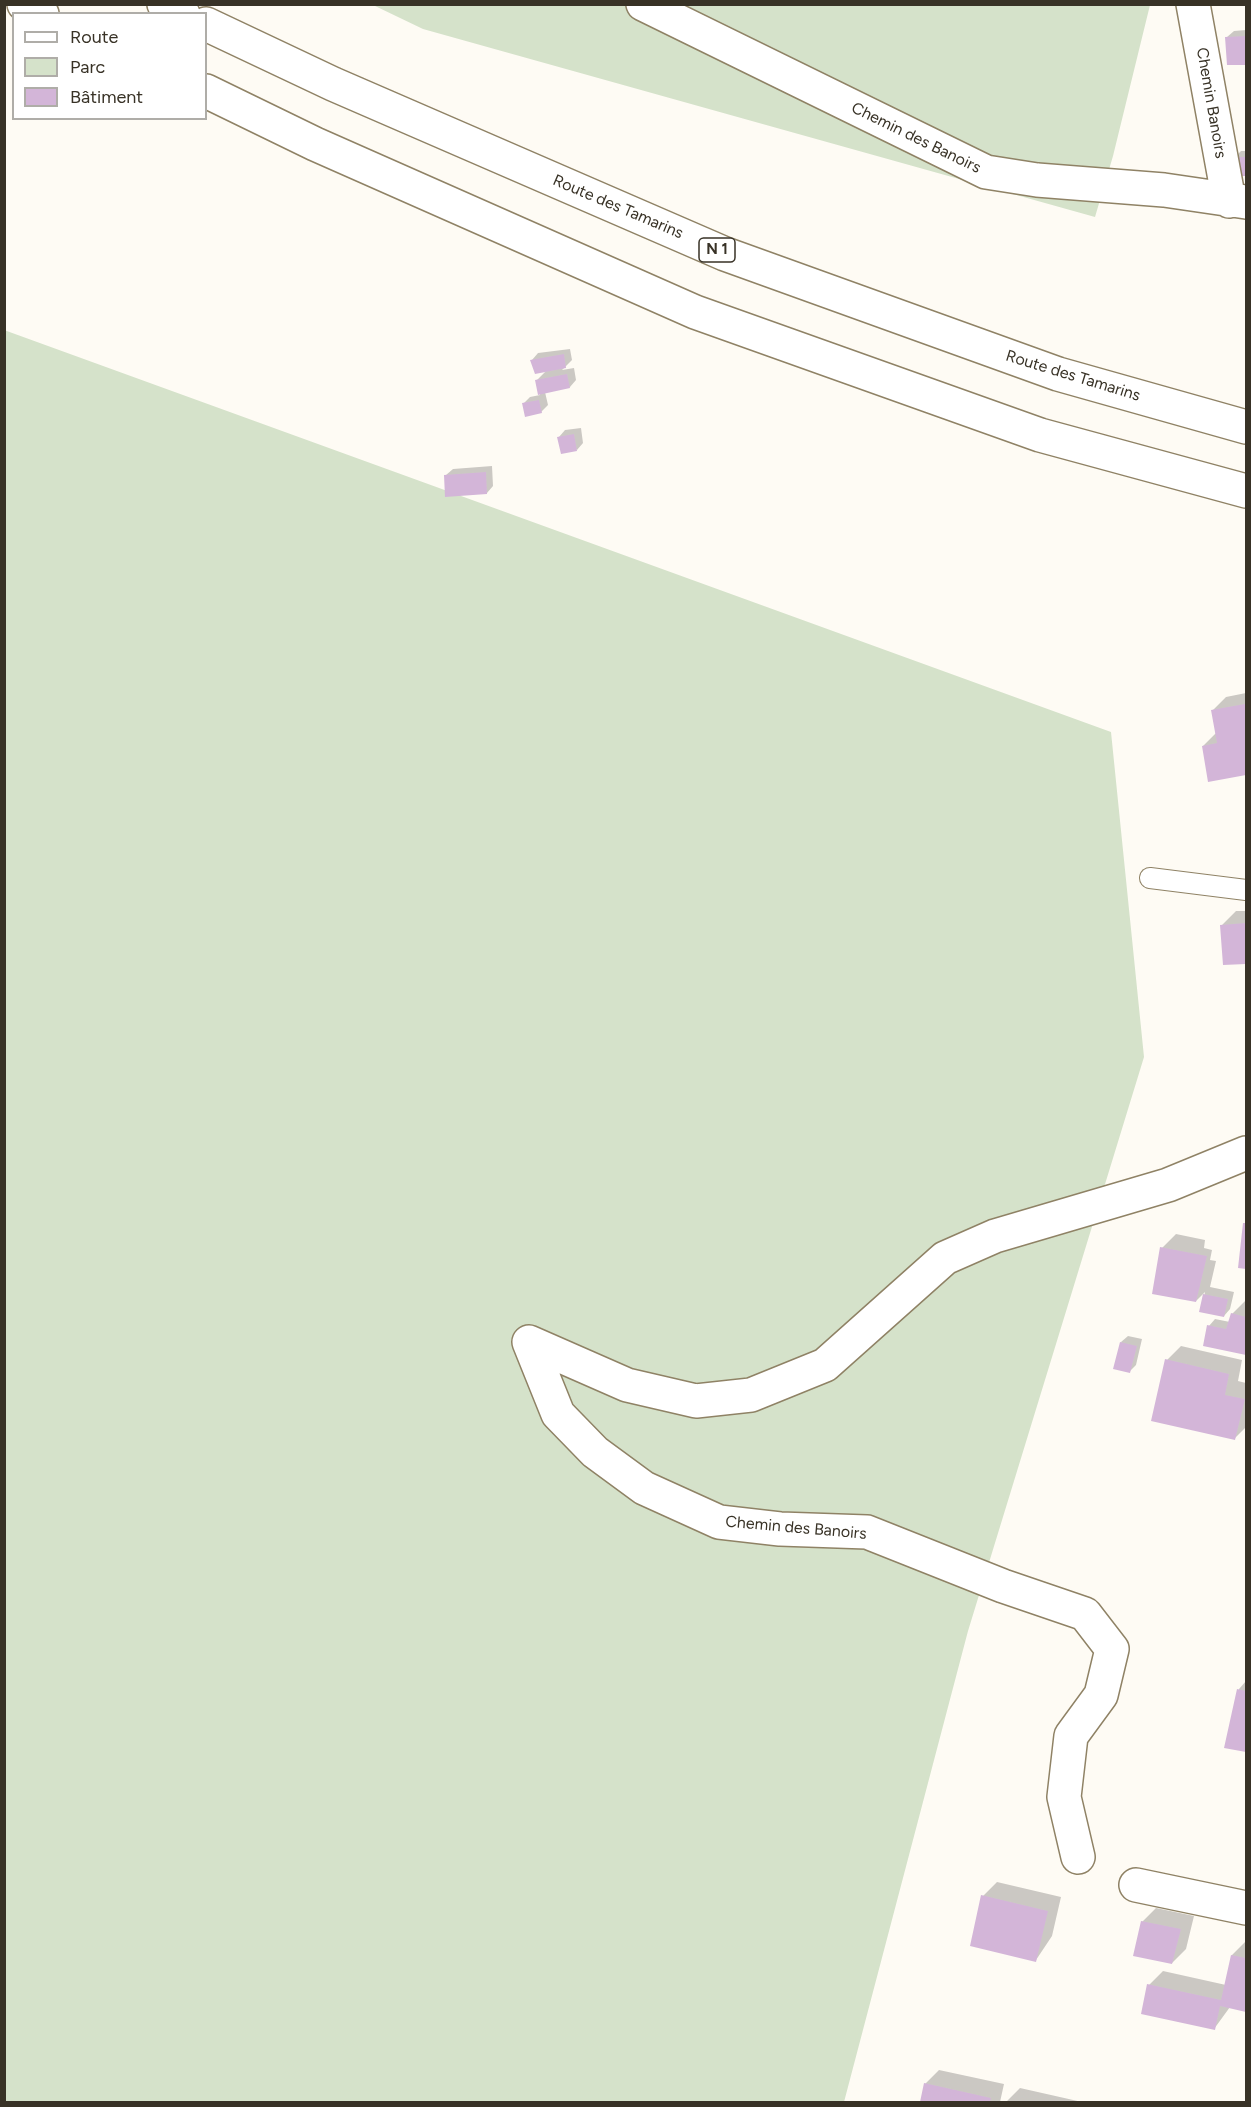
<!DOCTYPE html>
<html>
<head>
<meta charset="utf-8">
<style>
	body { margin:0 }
	#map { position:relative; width:1251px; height:2107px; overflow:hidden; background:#fefbf4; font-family:Figtree,sans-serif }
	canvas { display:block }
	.frame { position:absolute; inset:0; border:6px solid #383226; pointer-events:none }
	.legend { position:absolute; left:12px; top:12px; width:195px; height:108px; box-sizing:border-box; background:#fff; border:2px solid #afada8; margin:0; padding:8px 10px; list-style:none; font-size:18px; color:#383226 }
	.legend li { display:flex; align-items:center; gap:12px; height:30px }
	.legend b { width:30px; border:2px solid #afada8 }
</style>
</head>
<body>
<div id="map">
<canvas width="1251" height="2107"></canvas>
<div class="frame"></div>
<ul class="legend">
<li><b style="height:8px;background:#fff"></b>Route</li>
<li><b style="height:16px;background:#d5e2ca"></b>Parc</li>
<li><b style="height:16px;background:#d3b5d8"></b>Bâtiment</li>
</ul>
</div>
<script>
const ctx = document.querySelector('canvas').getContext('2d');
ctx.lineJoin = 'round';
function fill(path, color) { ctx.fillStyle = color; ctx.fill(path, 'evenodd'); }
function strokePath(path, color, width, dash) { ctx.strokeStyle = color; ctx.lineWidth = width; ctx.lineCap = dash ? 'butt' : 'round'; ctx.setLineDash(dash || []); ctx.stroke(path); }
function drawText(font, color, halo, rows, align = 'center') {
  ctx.font = font + ' Figtree,sans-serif'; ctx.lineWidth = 4.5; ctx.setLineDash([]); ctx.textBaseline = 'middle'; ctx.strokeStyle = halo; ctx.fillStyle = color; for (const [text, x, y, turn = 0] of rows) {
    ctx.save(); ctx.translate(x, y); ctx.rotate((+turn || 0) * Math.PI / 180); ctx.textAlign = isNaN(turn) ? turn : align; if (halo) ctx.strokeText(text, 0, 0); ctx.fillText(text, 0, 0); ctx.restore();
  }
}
const green = new Path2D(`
	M 373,5 L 1150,5 L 1113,156 L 1095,217 L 423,29 Z
	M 4,330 L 1111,732 L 1144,1057 L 968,1631 L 844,2102 L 5,2102 Z`);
const shadow = new Path2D(`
	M 1246,30 L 1246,63 L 1228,63 L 1227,37 L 1234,31 Z
	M 1241,151 L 1246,151 L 1246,174 L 1237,174 L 1235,157 Z
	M 570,349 L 572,360 L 562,370 L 574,368 L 576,380 L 570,387 L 545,392 L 548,405 L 541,412 L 523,404 L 530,397 L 540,395 L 537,380 L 547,370 L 532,360 L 538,353 Z
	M 581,428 L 583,443 L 577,450 L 559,437 L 565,430 Z
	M 492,466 L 493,486 L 487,493 L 446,475 L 453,469 Z
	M 1246,693 L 1246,773 L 1209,780 L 1203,746 L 1216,733 L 1212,711 L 1226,697 Z
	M 1236,911 L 1246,911 L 1246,963 L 1224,964 L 1222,925 Z
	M 1246,1221 L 1246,1267 L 1240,1267 Z
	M 1176,1234 L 1205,1240 L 1204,1248 L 1212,1250 L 1210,1260 L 1216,1261 L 1210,1287 L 1234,1292 L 1230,1309 L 1224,1316 L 1201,1311 L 1205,1292 L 1196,1301 L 1162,1248 Z
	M 1246,1300 L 1246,1354 L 1205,1345 L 1209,1326 L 1215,1319 L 1230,1322 L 1232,1314 Z
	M 1128,1336 L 1142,1339 L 1136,1365 L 1130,1371 L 1121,1342 Z
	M 1181,1346 L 1242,1360 L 1238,1381 L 1246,1383 L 1246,1427 L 1235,1438 L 1167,1360 Z
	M 1246,1681 L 1246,1751 L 1226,1746 L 1239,1689 Z
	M 997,1882 L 1061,1897 L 1052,1936 L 1036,1960 L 983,1896 Z
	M 1156,1908 L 1194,1916 L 1186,1949 L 1172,1963 L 1142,1922 Z
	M 1246,1941 L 1246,2011 L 1230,2007 L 1214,2029 L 1149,1985 L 1163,1971 L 1226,1985 L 1232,1955 Z
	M 939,2070 L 1004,2084 L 1000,2102 L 921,2102 L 925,2084 Z
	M 1020,2088 L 1082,2102 L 1006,2102 Z`);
const building = new Path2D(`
	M 1246,36 L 1246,65 L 1227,65 L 1225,37 Z
	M 1233,157 L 1246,157 L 1246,176 L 1236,176 Z
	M 564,354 L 566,368 L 535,374 L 530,360 Z
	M 567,374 L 570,388 L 538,395 L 535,380 Z
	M 539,400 L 542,413 L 525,417 L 522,403 Z
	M 574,434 L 577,451 L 561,454 L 557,437 Z
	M 486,472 L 487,494 L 445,497 L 444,475 Z
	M 1245,704 L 1246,775 L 1208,782 L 1202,746 L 1217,743 L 1211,710 Z
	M 1246,923 L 1246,964 L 1223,965 L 1220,925 Z
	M 1243,1223 L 1246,1223 L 1246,1269 L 1238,1268 Z
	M 1160,1247 L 1207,1256 L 1196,1302 L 1152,1294 Z
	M 1203,1294 L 1228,1299 L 1224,1317 L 1199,1312 Z
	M 1231,1313 L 1246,1317 L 1246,1355 L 1203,1346 L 1207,1325 L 1226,1329 Z
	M 1120,1342 L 1137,1346 L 1130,1373 L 1113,1369 Z
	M 1165,1359 L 1229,1374 L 1225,1395 L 1245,1399 L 1235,1440 L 1151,1421 Z
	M 1237,1689 L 1246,1691 L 1246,1752 L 1224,1748 Z
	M 981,1895 L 1048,1911 L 1036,1962 L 970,1946 Z
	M 1141,1921 L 1181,1929 L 1172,1964 L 1133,1956 Z
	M 1231,1955 L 1246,1958 L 1246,2012 L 1220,2006 L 1215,2030 L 1141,2014 L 1147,1984 L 1221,2000 Z
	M 924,2083 L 991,2098 L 990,2102 L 920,2102 Z`);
const service = new Path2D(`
	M 1150,878 L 1246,890`);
const minor = new Path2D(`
	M 643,4 L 986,172 L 1037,180 L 1164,190 L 1246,202
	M 1193,4 L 1229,201
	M 1078,1857 L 1064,1797 L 1071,1736 L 1101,1695 L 1112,1649 L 1085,1614 L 1003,1586 L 867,1532 L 780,1529 L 719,1522 L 644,1488 L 595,1452 L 558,1414 L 529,1342 L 627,1385 L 696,1401 L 751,1395 L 825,1365 L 945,1258 L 995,1236 L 1168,1185 L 1246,1153
	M 1136,1885 L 1246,1908`);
const trunk = new Path2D(`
	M 24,4 L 42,14
	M 164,4 L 183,14
	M 206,24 L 333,84 L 725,254 L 1058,374 L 1246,427
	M 206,91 L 315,144 L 695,312 L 1040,435 L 1246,491`);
const shields = [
	[717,250,36]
];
const shieldNames = [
	["N 1",717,250]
];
const streetNames = [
	["Chemin Banoirs",1211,103,80],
	["Chemin des Banoirs",916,138,26],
	["Route des Tamarins",618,207,23],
	["Route des Tamarins",1073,376,17],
	["Chemin des Banoirs",796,1528,5]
];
fill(green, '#d5e2ca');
fill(shadow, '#0003');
fill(building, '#d3b5d8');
strokePath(service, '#8f8265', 22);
strokePath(minor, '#8f8265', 36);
strokePath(trunk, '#8f8265', 36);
strokePath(service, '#fff', 20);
strokePath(minor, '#fff', 33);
strokePath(trunk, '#fff', 33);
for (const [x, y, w] of shields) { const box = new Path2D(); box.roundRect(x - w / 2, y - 12, w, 24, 4.5); ctx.fillStyle = '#fff'; ctx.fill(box); strokePath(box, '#383226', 1.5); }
drawText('bold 15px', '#383226', null, shieldNames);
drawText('16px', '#383226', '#fff', streetNames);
</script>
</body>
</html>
